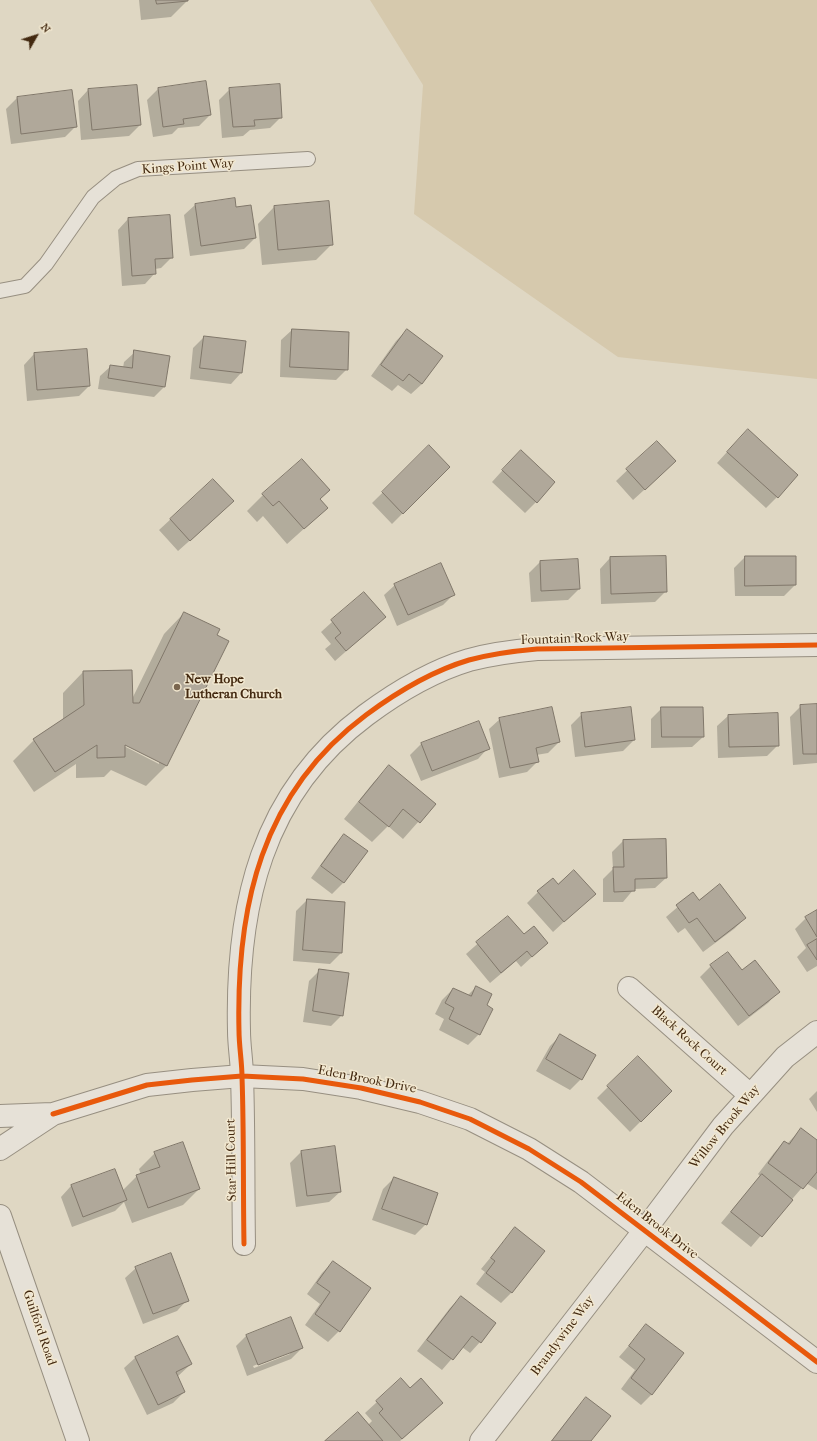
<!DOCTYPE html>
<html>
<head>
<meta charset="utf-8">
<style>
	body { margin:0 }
	#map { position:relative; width:817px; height:1441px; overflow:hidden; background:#dfd7c3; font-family:"IM FELL French Canon",serif }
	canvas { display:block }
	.north { position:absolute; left:16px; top:16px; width:40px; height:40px; -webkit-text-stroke:3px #f2e8d0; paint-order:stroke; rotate:51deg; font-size:11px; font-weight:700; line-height:16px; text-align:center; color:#432910 }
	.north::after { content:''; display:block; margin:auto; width:14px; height:18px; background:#432910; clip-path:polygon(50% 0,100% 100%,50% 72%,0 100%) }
</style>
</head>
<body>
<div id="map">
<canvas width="817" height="1441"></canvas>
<div class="north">N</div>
</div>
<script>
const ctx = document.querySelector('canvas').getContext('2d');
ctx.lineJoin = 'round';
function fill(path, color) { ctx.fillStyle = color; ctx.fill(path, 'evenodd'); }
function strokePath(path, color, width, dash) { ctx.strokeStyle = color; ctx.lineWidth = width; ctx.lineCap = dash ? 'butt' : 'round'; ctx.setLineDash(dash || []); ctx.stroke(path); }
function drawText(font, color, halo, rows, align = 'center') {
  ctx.font = font + ' "IM FELL French Canon",serif'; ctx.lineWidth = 3; ctx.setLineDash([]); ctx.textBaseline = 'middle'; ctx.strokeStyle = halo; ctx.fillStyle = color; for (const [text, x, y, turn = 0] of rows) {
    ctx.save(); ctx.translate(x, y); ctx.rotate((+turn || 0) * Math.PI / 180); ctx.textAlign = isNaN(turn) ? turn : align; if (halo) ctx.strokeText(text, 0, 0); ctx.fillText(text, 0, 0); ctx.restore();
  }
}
const green = new Path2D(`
	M 370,0 L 817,0 L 817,379 L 618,357 L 414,214 L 423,85 Z`);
const shadow = new Path2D(`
	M 139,0 L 187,0 L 187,1 L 171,17 L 141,20 Z
	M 205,83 L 210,115 L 199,126 L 178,128 L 172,134 L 153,137 L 147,100 L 158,89 Z
	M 230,89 L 281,117 L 270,128 L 250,130 L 243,136 L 222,138 L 219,100 Z
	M 88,90 L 140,125 L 129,136 L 81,140 L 78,101 Z
	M 71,91 L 76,126 L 65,137 L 11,144 L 6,109 L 17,98 Z
	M 195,205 L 235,208 L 255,238 L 244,249 L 190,256 L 184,215 Z
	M 274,207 L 332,244 L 316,260 L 262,265 L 258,224 Z
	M 128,219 L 172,257 L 161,268 L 155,269 L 155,273 L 145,284 L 122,286 L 118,230 Z
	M 292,330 L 347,369 L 336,380 L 280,377 L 281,340 Z
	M 407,330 L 422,384 L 411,394 L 398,385 L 392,391 L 371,376 L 396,341 Z
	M 204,337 L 241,373 L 231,384 L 190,379 L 193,348 Z
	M 135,352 L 164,387 L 154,397 L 98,389 L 100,376 L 111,366 L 123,368 L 124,362 Z
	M 34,354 L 89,386 L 79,396 L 27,401 L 24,365 Z
	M 737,441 L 777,497 L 766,508 L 717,463 Z
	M 657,442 L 664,472 L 633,500 L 616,481 Z
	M 429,447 L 449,467 L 392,524 L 372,503 Z
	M 510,462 L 536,502 L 525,513 L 492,482 Z
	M 213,480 L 222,512 L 178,551 L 159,530 Z
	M 263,495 L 320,499 L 327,508 L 287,544 L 263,516 L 257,522 L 247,511 Z
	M 745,557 L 795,585 L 784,596 L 735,596 L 734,568 Z
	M 610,558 L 666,591 L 655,602 L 601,604 L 600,569 Z
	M 577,560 L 579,589 L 568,600 L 531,602 L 529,573 L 540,562 Z
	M 395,585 L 454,594 L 443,605 L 397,626 L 384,595 Z
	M 364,593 L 385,617 L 335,661 L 325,649 L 331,644 L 321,632 Z
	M 184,613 L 216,636 L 228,641 L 166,766 L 146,786 L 111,770 L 104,777 L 76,778 L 76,764 L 34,792 L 13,761 L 34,740 L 63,720 L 63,693 L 83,672 L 132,699 L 164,634 ZM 121,742 L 159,761 L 159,764 L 120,744 Z
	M 817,705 L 817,763 L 793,765 L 790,717 L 801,706 Z
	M 630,708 L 634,740 L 623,751 L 575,757 L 571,725 L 582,714 Z
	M 662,708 L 703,737 L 692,747 L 651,748 L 651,719 Z
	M 777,714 L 778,745 L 767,756 L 718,758 L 717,726 L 728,716 Z
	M 500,719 L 559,742 L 548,753 L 536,755 L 538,761 L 527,772 L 499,778 L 489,729 Z
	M 478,722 L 488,748 L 478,759 L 421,781 L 410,755 L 421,744 Z
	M 389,767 L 434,804 L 403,839 L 388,826 L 372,842 L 344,819 L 373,783 Z
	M 344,835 L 366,851 L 343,883 L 332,894 L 311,878 L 334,846 Z
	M 623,841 L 666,878 L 655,888 L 634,889 L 623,902 L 603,902 L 603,879 L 613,869 L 612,852 Z
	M 558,885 L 594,894 L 553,932 L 527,903 L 538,892 Z
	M 693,894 L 699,901 L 745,918 L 734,929 L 703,952 L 685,928 L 678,933 L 666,917 Z
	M 307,900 L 341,953 L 330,964 L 293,961 L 296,911 Z
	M 817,911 L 817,966 L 807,972 L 797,957 L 806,948 L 795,929 L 806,918 Z
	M 508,917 L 524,936 L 547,943 L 521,967 L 516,961 L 490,983 L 466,954 Z
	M 711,966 L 742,971 L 778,992 L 768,1003 L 738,1026 L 700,977 Z
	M 320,970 L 342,1015 L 331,1026 L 303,1022 L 309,981 Z
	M 476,987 L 485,1006 L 479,1034 L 468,1045 L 439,1030 L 444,1019 L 435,1014 L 442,1000 L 453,989 L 467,996 Z
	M 560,1036 L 581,1079 L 570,1090 L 536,1071 L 550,1046 Z
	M 638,1057 L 671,1091 L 630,1132 L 597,1098 Z
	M 817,1091 L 817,1112 L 809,1099 Z
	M 801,1129 L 817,1141 L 817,1190 L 806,1183 L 751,1247 L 721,1223 L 760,1176 L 758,1174 L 774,1153 L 784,1142 L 787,1144 Z
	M 334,1147 L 340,1192 L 329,1202 L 296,1207 L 290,1163 L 301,1152 Z
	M 155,1153 L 199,1189 L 183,1205 L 132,1223 L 124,1202 L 115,1211 L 72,1227 L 61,1197 L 71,1186 L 114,1170 L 122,1191 L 137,1176 L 141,1175 L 139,1169 Z
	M 394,1178 L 426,1224 L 415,1235 L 372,1220 L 383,1189 Z
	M 515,1228 L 544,1251 L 511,1293 L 501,1303 L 476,1284 L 485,1272 L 481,1269 Z
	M 333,1262 L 339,1331 L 328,1342 L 305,1325 L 320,1304 L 307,1294 L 322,1273 Z
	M 136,1268 L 187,1300 L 177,1311 L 143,1324 L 125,1278 Z
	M 461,1297 L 480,1342 L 470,1353 L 462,1347 L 442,1370 L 417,1351 L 450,1308 Z
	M 646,1326 L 652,1394 L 641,1405 L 621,1389 L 635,1370 L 619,1357 Z
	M 247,1335 L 302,1348 L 291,1359 L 247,1376 L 236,1346 ZM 290,1352 L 290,1354 L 254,1368 L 253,1366 Z
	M 178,1337 L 191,1364 L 177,1377 L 184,1392 L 173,1403 L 147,1415 L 124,1368 L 135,1358 Z
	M 401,1380 L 431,1413 L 400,1441 L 326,1441 L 368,1425 L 372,1421 L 365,1413 Z
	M 586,1399 L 590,1441 L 551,1441 L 576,1409 Z`);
const building = new Path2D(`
	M 156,0 L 188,0 L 188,1 L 157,4 Z
	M 206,81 L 211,115 L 183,119 L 184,124 L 163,127 L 158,88 Z
	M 280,84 L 282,118 L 254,120 L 255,126 L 233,127 L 229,88 Z
	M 137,85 L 141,125 L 92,130 L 88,89 Z
	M 72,90 L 77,127 L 21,134 L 17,97 Z
	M 235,198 L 236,207 L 251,205 L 256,238 L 201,246 L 195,204 Z
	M 329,201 L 333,245 L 278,250 L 274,206 Z
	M 170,215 L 173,258 L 155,259 L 156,274 L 132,276 L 128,218 Z
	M 292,329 L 349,332 L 348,370 L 290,367 Z
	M 407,329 L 443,356 L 422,384 L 409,374 L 403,381 L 381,365 Z
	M 204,336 L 246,341 L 242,373 L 200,368 Z
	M 87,349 L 90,386 L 37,390 L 34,353 Z
	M 134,350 L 170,356 L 165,387 L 108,378 L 110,365 L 132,368 Z
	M 748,429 L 798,475 L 778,498 L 727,452 Z
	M 657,441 L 676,461 L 645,490 L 626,469 Z
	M 429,445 L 450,467 L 403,514 L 382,492 Z
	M 521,450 L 555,482 L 537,503 L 502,470 Z
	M 302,459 L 330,490 L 320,499 L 328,508 L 304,529 L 279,501 L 273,506 L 262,494 Z
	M 213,479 L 234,501 L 190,541 L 170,519 Z
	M 666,556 L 667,592 L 611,594 L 610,557 Z
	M 745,556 L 796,556 L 796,585 L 745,586 Z
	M 578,559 L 580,589 L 541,591 L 540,561 Z
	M 441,563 L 455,595 L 408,615 L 394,584 Z
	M 364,592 L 386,617 L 346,651 L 335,638 L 341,633 L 331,620 Z
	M 184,612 L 220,629 L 217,635 L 229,641 L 167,766 L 125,745 L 125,757 L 97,758 L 97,745 L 55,772 L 33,739 L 84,705 L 83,671 L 132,670 L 133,703 L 139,703 Z
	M 817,704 L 817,754 L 803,754 L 800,705 Z
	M 552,707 L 560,742 L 536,748 L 539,762 L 510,768 L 499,718 Z
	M 631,707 L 635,740 L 585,747 L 581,713 Z
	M 661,707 L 703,707 L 704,737 L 662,737 Z
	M 778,713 L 779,746 L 729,747 L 728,715 Z
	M 479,721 L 490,749 L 432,771 L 421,743 Z
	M 389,765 L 436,804 L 420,823 L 403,809 L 389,827 L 359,802 Z
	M 344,834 L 368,851 L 344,883 L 321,866 Z
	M 666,839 L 667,878 L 635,879 L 635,891 L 614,892 L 613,867 L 624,867 L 623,840 Z
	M 574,870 L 596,894 L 564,922 L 537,891 L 553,878 L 558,884 Z
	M 720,884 L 746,918 L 715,942 L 697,918 L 689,923 L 676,905 L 693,892 L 699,900 Z
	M 307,899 L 345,902 L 342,953 L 303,950 Z
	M 817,910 L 817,937 L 805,917 Z
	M 508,916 L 524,934 L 534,926 L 548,943 L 532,957 L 527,951 L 501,973 L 476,942 Z
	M 817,939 L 817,960 L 807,945 Z
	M 728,952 L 742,970 L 755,960 L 780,992 L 749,1016 L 710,965 Z
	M 319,969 L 349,973 L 343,1016 L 313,1011 Z
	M 476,986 L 492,994 L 487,1005 L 493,1009 L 480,1035 L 449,1019 L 454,1008 L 445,1003 L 453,988 L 471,996 Z
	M 560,1034 L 596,1055 L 582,1080 L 546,1059 Z
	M 638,1056 L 672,1091 L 641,1122 L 607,1086 Z
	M 801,1128 L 817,1140 L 817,1172 L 803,1189 L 768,1163 L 784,1141 L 789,1144 Z
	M 183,1142 L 200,1189 L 148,1208 L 136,1175 L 160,1167 L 154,1152 Z
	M 335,1146 L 341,1192 L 307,1196 L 301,1151 Z
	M 115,1169 L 127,1200 L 83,1217 L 71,1185 Z
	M 762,1174 L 793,1200 L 762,1237 L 731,1212 Z
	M 394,1177 L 438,1193 L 427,1225 L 382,1209 Z
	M 515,1227 L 545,1251 L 512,1293 L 486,1273 L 495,1261 L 491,1258 Z
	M 171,1253 L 189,1301 L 153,1314 L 135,1267 Z
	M 333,1261 L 371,1288 L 340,1332 L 315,1314 L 330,1292 L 317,1283 Z
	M 461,1296 L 496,1323 L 481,1343 L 472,1336 L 453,1360 L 427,1340 Z
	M 291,1317 L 303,1348 L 258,1365 L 246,1335 Z
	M 646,1324 L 684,1353 L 652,1395 L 631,1378 L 645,1359 L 629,1346 Z
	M 178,1336 L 192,1364 L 176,1372 L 185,1392 L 158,1405 L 135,1357 Z
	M 401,1378 L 410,1388 L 421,1378 L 443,1403 L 402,1439 L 379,1413 L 383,1409 L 376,1401 Z
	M 586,1397 L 611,1416 L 591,1441 L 552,1441 Z
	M 358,1412 L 383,1441 L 325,1441 Z`);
const service = new Path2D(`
	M 0,291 L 25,286 L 46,264 L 93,197 L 116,178 L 138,169 L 308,159`);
const minor = new Path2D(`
	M 629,988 L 750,1095
	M 244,1244 C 243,1188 244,1132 242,1077 C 242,1062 239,1046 239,1031 C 236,907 261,793 366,715 C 397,692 432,671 469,660 C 491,654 514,651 537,649 L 817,645
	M 481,1441 L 644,1231 L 723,1126 L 785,1057 L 817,1032`);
const tertiary = new Path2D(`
	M 0,1116 L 52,1114
	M 0,1149 L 53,1114 L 147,1085 L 192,1080 L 242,1076 L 303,1079 L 361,1088 L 420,1102 L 470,1119 L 529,1149 L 581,1182 L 817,1362
	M 0,1216 L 78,1441`);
const cycleway = new Path2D(`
	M 53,1114 L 147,1085 L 192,1080 L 242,1076 L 303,1079 L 361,1088 L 420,1102 L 470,1119 L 529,1149 L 581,1182 L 817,1362
	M 244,1244 C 243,1188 244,1132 242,1077 C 242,1062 239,1046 239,1031 C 236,907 261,793 366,715 C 397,692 432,671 469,660 C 491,654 514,651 537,649 L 817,645`);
const markers = [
	[177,687,4,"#7a664f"]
];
const streetNames = [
	["Kings Point Way",188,167,-4],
	["Fountain Rock Way",575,639,-2],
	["Black Rock Court",689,1041,42],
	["Eden Brook Drive",367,1080,11],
	["Willow Brook Way",725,1127,-51],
	["Star Hill Court",232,1160,-91],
	["Eden Brook Drive",657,1226,38],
	["Guilford Road",39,1328,71],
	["Brandywine Way",563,1336,-53]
];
const poiNames = [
	["New Hope",185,680],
	["Lutheran Church",185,695]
];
fill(green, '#d6c9ad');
fill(shadow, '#0003');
fill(building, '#b0a89a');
strokePath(building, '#80776a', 1);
strokePath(service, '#978f81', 16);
strokePath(minor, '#978f81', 24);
strokePath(tertiary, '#978f81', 24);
strokePath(service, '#e6e1d7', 14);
strokePath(minor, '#e6e1d7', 22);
strokePath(tertiary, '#e6e1d7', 22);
strokePath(cycleway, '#e8590c', 5);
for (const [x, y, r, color] of markers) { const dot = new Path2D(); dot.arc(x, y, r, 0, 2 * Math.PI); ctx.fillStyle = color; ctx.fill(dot); strokePath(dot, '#f2e8d0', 1.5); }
drawText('13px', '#432910', '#f2e8d0', streetNames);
drawText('bold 13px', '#432910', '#f2e8d0', poiNames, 'left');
</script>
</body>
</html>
